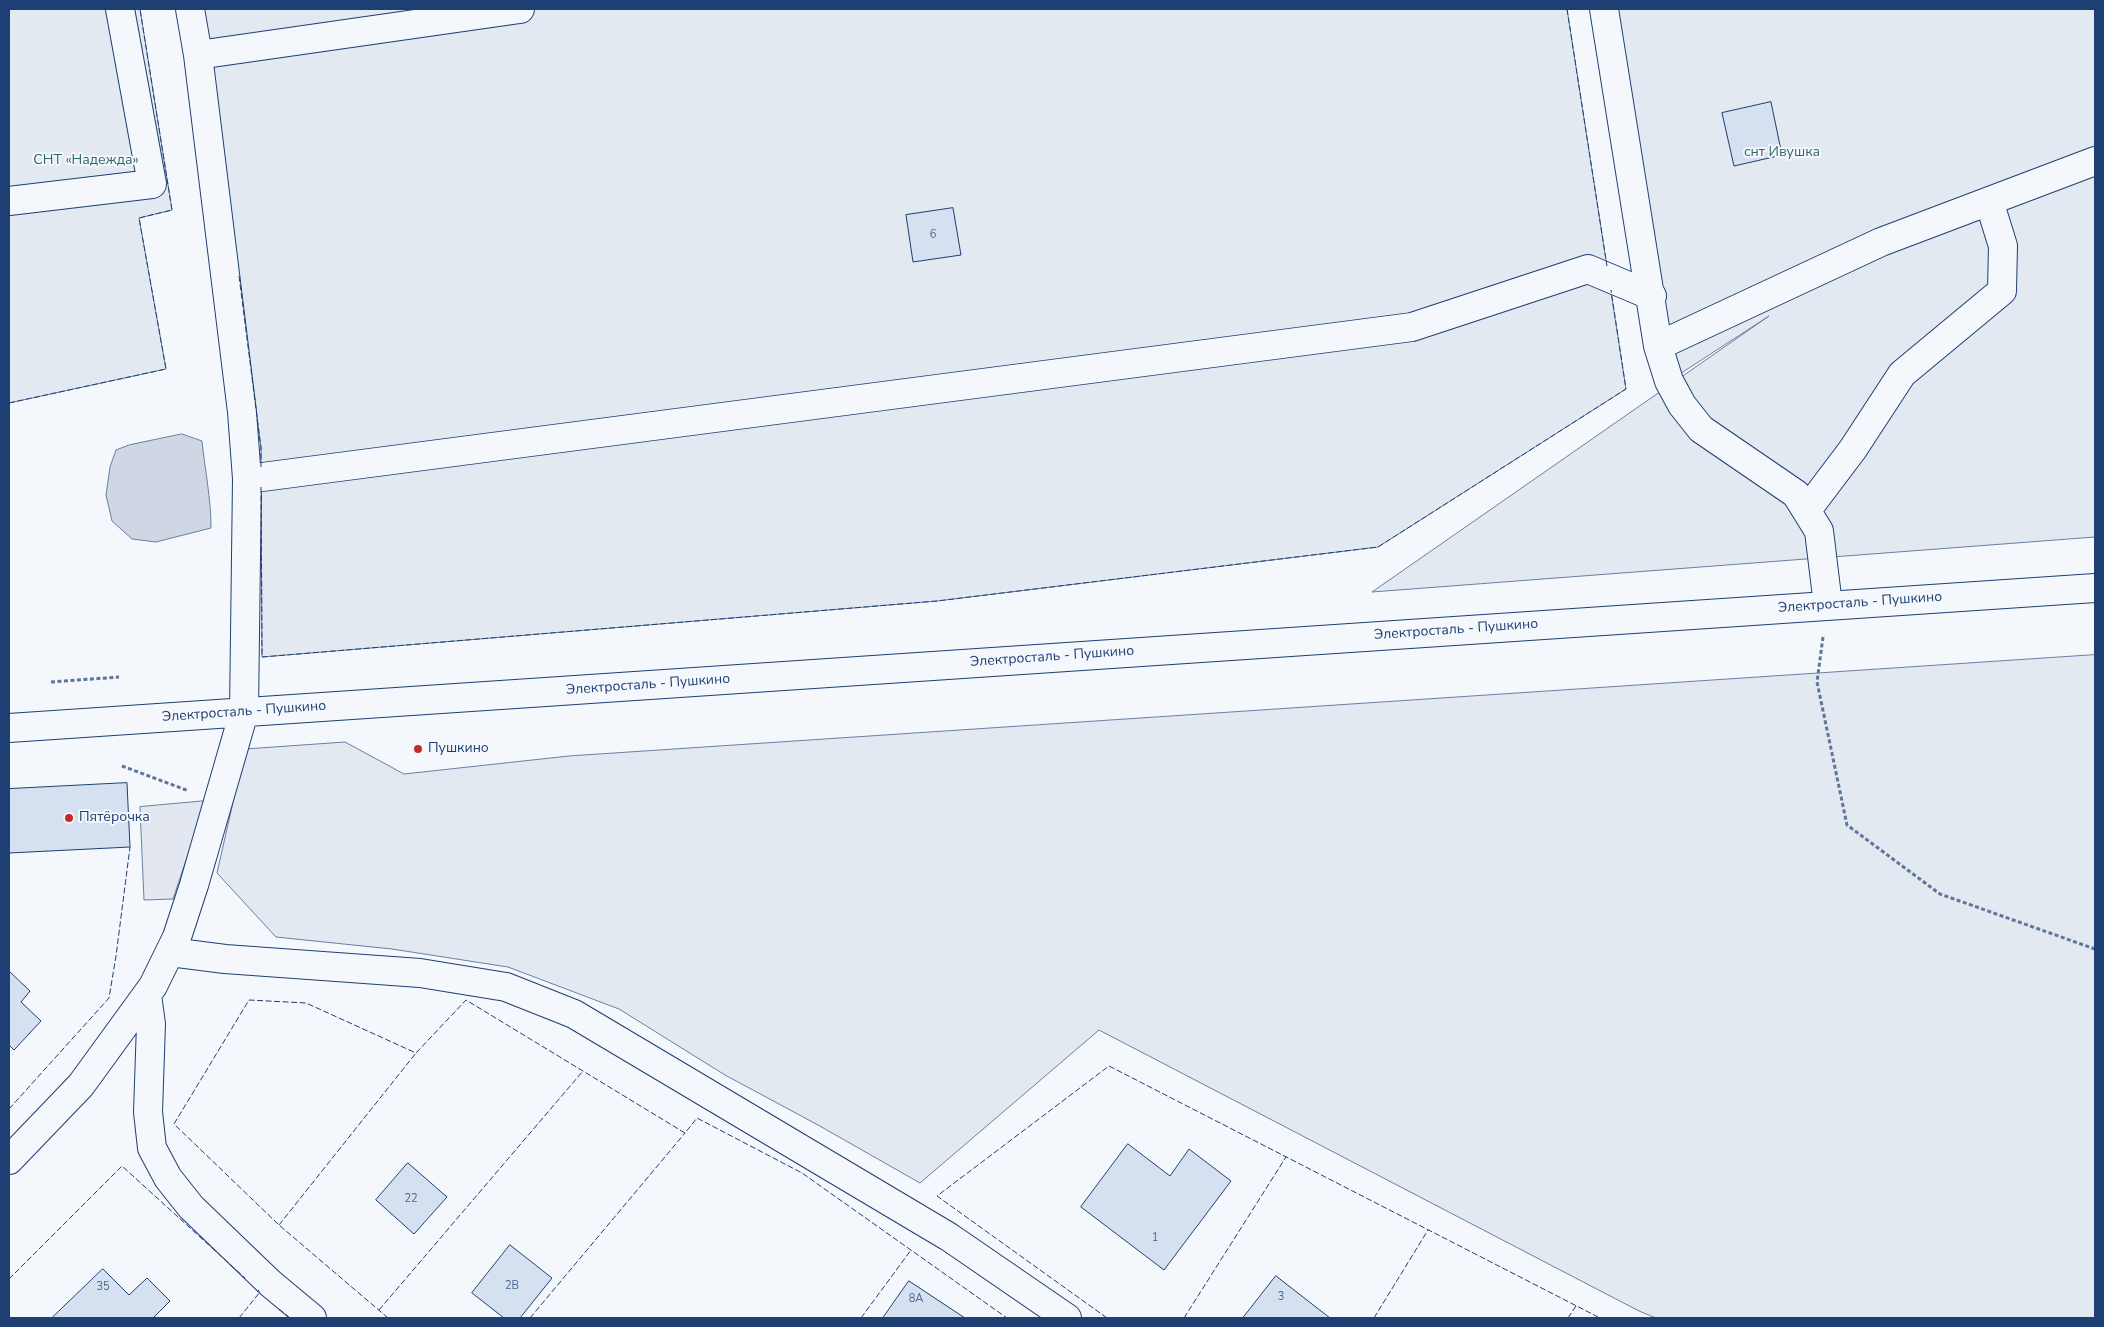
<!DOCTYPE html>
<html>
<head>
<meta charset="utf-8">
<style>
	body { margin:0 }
	#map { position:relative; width:2104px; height:1327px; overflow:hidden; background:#f4f7fb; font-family:"Nunito Sans",sans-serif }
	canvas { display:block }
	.frame { position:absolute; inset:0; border:10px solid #1d3f73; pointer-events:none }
</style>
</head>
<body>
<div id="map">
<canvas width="2104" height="1327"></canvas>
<div class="frame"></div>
</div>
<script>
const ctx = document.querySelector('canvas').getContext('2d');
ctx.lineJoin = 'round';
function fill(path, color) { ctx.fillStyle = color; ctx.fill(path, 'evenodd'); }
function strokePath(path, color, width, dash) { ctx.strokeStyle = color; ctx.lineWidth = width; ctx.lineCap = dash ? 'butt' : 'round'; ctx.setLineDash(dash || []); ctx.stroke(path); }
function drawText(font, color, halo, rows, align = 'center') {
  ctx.font = font + ' "Nunito Sans",sans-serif'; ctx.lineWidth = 4; ctx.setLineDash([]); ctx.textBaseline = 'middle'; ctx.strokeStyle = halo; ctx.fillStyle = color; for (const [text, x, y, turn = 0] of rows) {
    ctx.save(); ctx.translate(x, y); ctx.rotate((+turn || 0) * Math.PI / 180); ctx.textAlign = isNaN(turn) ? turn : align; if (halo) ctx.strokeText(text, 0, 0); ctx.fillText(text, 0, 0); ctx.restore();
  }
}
const green = new Path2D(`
	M 9,9 L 140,9 L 172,210 L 139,218 L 166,369 L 9,403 Z
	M 202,9 L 1567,9 L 1626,389 L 1378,547 L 937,601 L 262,657 L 261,448 Z
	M 1617,9 L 2095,9 L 2095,537 L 1372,592 L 1769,316 L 1669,381 Z
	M 2095,655 L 2095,1318 L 1656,1318 L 1639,1311 L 1099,1030 L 920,1183 L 818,1125 L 725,1075 L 619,1009 L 508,967 L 392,949 L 276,937 L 217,873 L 245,749 L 345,742 L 404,774 L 569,756 Z`);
const parking = new Path2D(`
	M 206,801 L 173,899 L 144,900 L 140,807 Z`);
const water = new Path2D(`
	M 182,434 L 202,441 C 205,470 211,499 211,528 L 156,542 L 132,539 L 112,521 L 106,495 L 110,467 L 116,450 L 129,445 Z`);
const building = new Path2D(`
	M 1771,102 L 1782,155 L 1734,166 L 1722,113 Z
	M 953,208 L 961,255 L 913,262 L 906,215 Z
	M 127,783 L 130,847 L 9,853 L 9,789 Z
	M 9,971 L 30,991 L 21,1002 L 41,1021 L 14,1050 L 9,1045 Z
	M 1128,1144 L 1170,1176 L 1189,1149 L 1231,1181 L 1164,1270 L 1081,1207 Z
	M 408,1163 L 447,1197 L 414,1234 L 376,1200 Z
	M 510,1245 L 552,1278 L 520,1318 L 504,1318 L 472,1293 Z
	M 103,1269 L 129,1295 L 147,1278 L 170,1301 L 153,1318 L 52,1318 Z
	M 1276,1276 L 1330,1318 L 1243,1318 Z
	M 909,1281 L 965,1318 L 883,1318 Z`);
const path = new Path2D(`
	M 1823,637 L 1817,682 L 1847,825 L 1940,894 L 2095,949
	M 51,682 L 119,677
	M 122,766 L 189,791`);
const minor = new Path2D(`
	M 1604,9 L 1658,346 L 1669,381 L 1682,405 L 1701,429 L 1796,494 L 1819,531 L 1828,605
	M 198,55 L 520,9
	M 9,201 L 152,184 L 120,9
	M 1658,346 L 1881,242 L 2095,161
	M 247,479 L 1412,327 L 1588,269 L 1652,296
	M 1807,510 L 1853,449 L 1902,374 L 2002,291 L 2003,246 L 1989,201
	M 9,728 L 2095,588
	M 170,952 L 225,959 L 420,973 L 506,987 L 574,1014 L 949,1237 L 1067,1318
	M 147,995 L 151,1024 L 148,1112 L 152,1148 L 168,1178 L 191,1207 L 270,1283 L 312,1318
	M 9,1160 L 81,1085 L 153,986 L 177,937 L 194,885 L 244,712 L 247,479 L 242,412 L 198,55 L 190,9`);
const fence = new Path2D(`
	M 1567,9 L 1607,266
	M 239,276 L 261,448 L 261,467
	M 9,403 L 166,369 L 139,218 L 172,210 L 140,9
	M 261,487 L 262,657 L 937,601 L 1378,547 L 1626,389 L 1611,290
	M 9,1109 L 109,998 L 116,956 L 130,847
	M 279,1225 L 416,1053
	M 9,1279 L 122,1166 L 245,1278
	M 279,1309 L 290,1318
	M 379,1310 L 583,1071
	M 239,1318 L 260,1292 L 258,1290
	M 388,1318 L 279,1225 L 174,1124 L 249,1000 L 306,1003 L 416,1053 L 466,1000 L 685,1133 L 697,1118 L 802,1173 L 1007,1318
	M 530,1318 L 685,1133
	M 861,1318 L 911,1250
	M 1107,1318 L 937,1196 L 1109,1066 L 1600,1318
	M 1184,1318 L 1286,1157
	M 1374,1318 L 1428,1230
	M 1568,1318 L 1576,1306`);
const markers = [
	[418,749,5,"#c62828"],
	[69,818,5,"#c62828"]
];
const numberNames = [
	["6",933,235],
	["22",411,1199],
	["1",1155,1238],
	["2В",512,1286],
	["35",103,1287],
	["3",1281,1297],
	["8А",916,1299]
];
const parkNames = [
	["снт Ивушка",1782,153],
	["СНТ «Надежда»",86,161]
];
const streetNames = [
	["Электросталь - Пушкино",1860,603,-4],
	["Электросталь - Пушкино",1456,630,-4],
	["Электросталь - Пушкино",1052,657,-4],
	["Электросталь - Пушкино",648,685,-4],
	["Электросталь - Пушкино",244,712,-4]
];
const poiNames = [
	["Пушкино",428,749],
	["Пятёрочка",79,818]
];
fill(green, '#e3e9f0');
strokePath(green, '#687fa3', 1);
fill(parking, '#e3e8f0');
strokePath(parking, '#687fa3', 1);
fill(water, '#cfd7e4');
strokePath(water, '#687fa3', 1);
fill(building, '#d5e0f0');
strokePath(building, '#1d3f73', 1);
strokePath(minor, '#1d3f73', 30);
strokePath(path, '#5e769c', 3, [4, 2.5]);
strokePath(minor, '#f4f7fb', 28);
strokePath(fence, '#1d3f73', 1, [6, 2.5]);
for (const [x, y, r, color] of markers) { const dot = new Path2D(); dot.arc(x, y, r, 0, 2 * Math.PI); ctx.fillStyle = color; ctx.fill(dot); strokePath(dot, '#f4f7fb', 2); }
drawText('11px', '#4b6792', null, numberNames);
drawText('14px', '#2c6c60', '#f4f7fb', parkNames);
drawText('14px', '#1d3f73', '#f4f7fb', streetNames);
drawText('14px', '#1d3f73', '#f4f7fb', poiNames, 'left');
</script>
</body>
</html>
